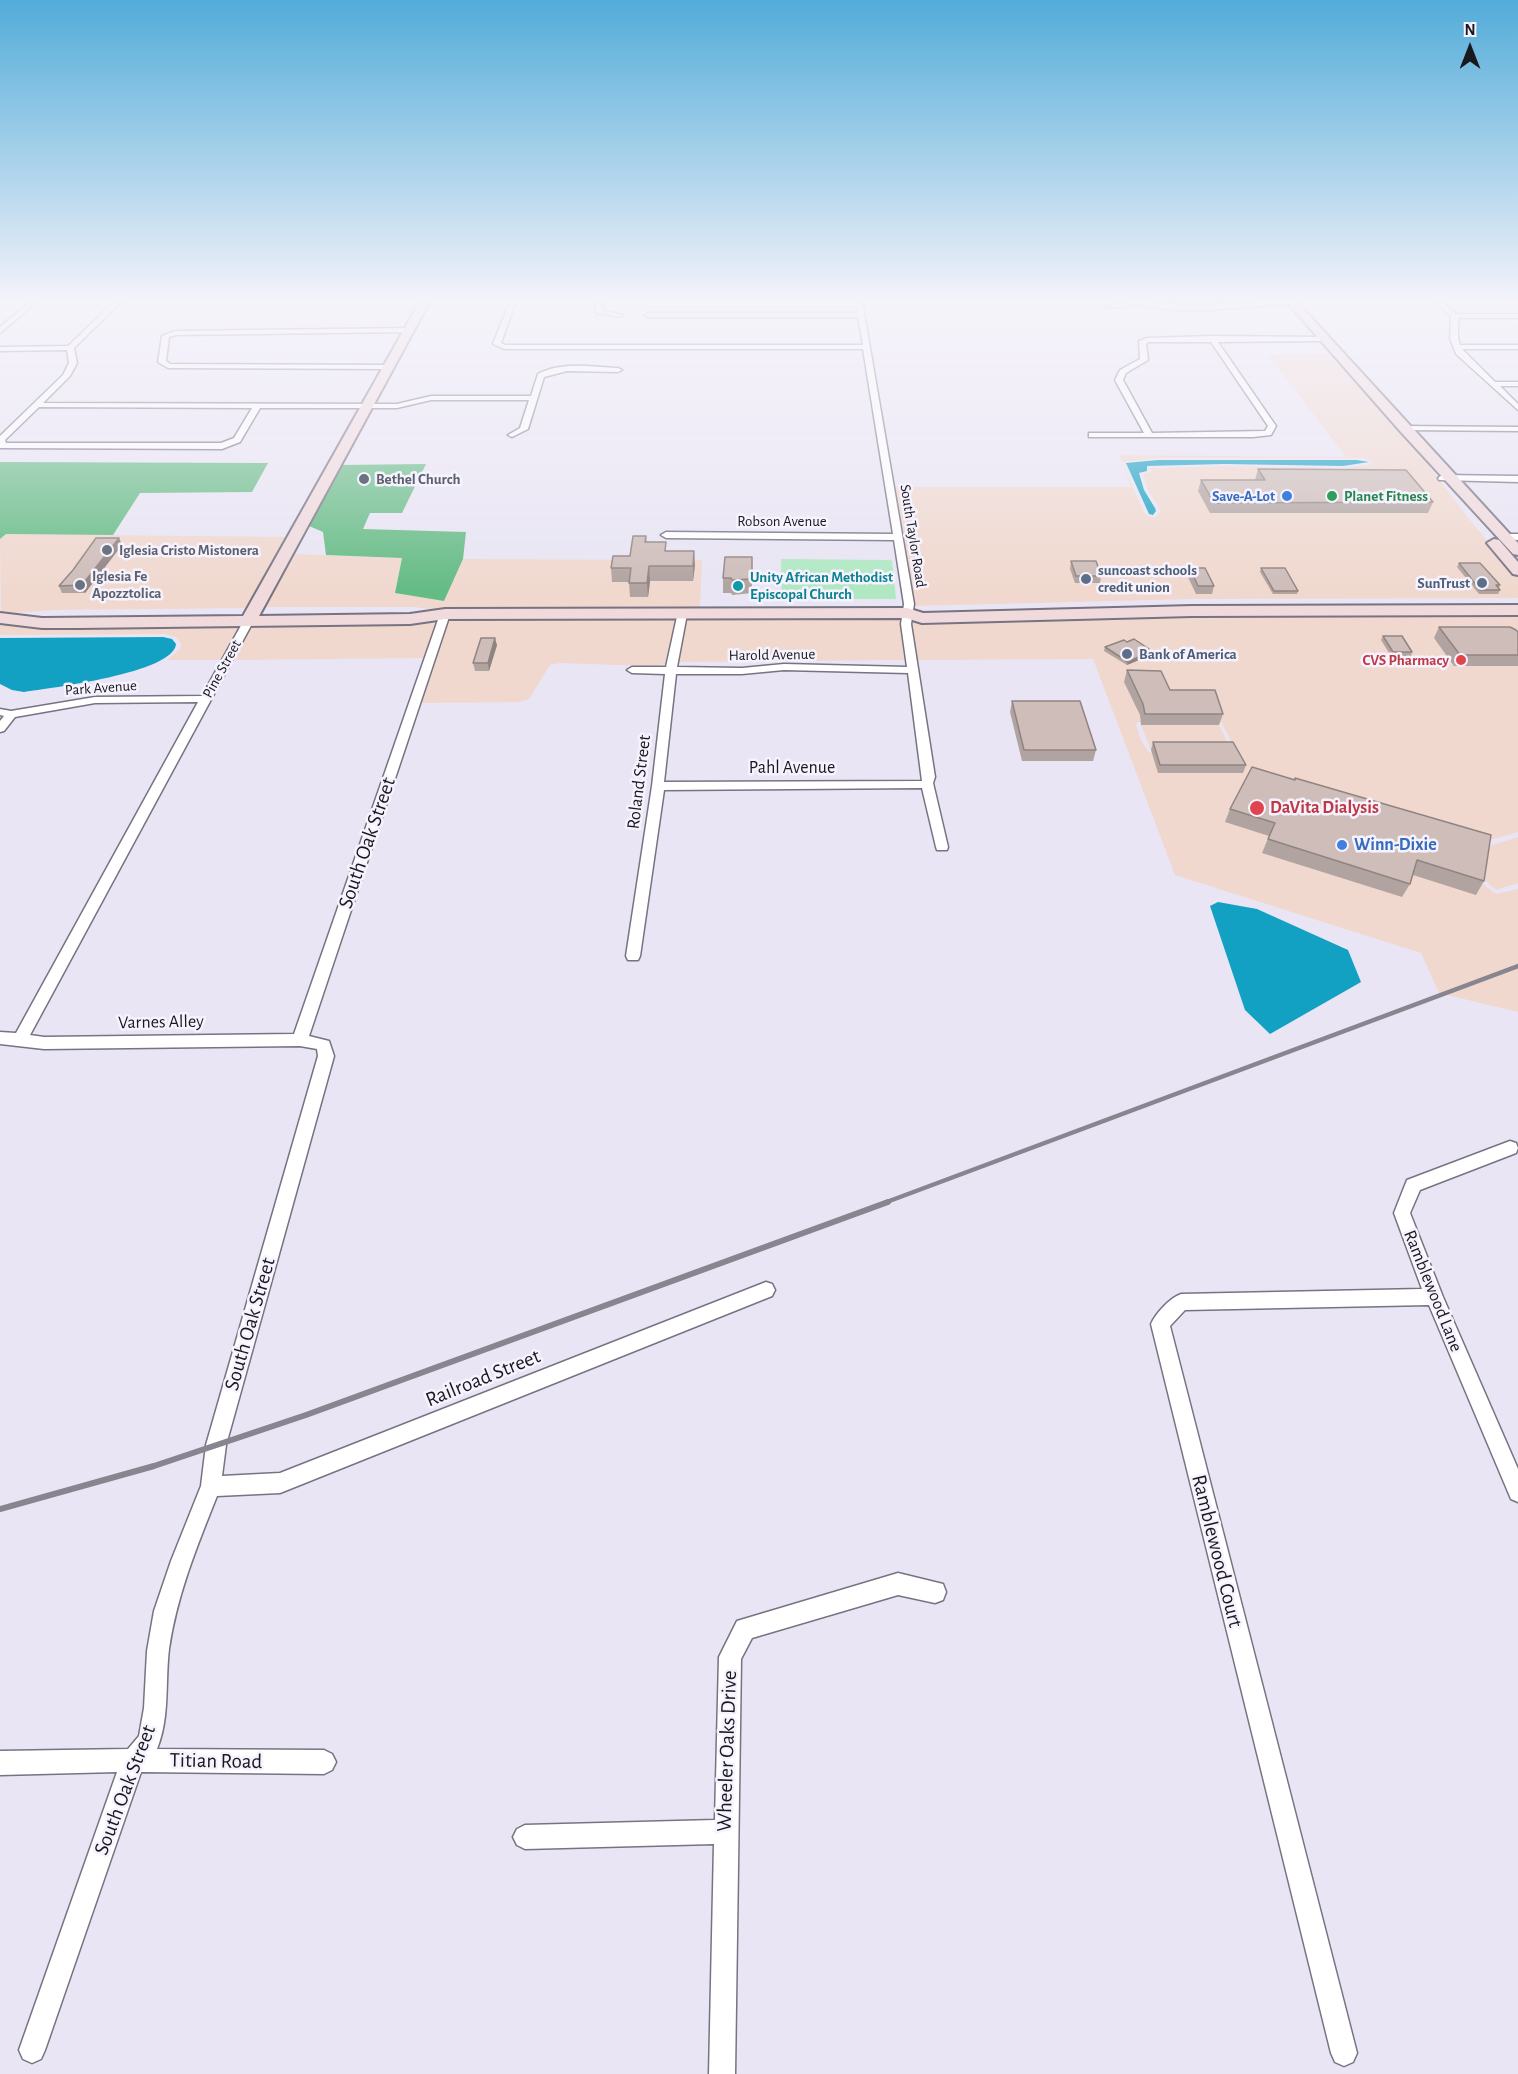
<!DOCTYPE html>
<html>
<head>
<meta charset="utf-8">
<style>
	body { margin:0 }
	#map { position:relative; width:1518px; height:2074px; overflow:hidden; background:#e9e5f4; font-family:"Alegreya Sans",sans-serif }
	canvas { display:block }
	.north { position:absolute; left:1440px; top:18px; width:60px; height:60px; -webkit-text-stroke:4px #f6f3ff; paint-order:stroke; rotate:0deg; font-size:16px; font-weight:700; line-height:24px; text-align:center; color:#19181d }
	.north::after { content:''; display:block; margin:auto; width:21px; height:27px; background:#19181d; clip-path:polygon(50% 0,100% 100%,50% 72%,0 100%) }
</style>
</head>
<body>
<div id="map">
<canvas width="1518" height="2074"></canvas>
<div class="north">N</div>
</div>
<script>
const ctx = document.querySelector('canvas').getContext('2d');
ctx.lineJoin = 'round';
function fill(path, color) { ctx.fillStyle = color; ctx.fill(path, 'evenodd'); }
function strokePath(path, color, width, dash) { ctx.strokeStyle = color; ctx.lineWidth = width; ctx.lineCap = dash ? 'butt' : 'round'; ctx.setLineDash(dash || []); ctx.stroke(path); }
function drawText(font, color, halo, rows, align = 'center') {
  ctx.font = font + ' "Alegreya Sans",sans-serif'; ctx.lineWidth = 5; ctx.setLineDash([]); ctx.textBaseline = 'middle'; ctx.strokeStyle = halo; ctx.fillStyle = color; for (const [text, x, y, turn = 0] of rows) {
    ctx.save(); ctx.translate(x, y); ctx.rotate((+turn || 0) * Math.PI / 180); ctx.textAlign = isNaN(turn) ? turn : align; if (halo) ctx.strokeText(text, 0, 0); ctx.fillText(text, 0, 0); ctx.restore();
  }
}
const commercial = new Path2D(`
	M 1331,354 L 1400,428 L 1469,519 L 1518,577 L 1518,598 L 1193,599 L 914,606 L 895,487 L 1131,487 L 1124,468 L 1145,514 L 1155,518 L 1161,511 L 1148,490 L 1143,474 L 1151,472 L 1151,468 L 1226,466 L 1346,468 L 1373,464 L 1371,461 L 1362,458 L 1157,458 L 1122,462 L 1119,455 L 1346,457 L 1268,355 Z
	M 6,534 L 290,537 L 250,608 L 53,610 L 1,614 L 0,539 Z
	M 292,554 L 402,558 L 395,593 L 444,601 L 463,559 L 702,560 L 700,608 L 902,610 L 446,611 L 414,607 L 261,607 Z
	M 1311,604 L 1518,604 L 1518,607 L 1196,607 L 951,614 L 918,613 L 1063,607 Z
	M 1518,613 L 1518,832 L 1479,843 L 1475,878 L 1496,894 L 1518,889 L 1518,1012 L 1439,993 L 1421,953 L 1175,875 L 1093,659 L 916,660 L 911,624 L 912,618 ZM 1137,722 L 1221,722 L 1236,750 L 1149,753 L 1141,740 L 1136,725 Z
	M 676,617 L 666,664 L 647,666 L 560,663 L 550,665 L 529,699 L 519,702 L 421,703 L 449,618 Z
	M 687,617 L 901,617 L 904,660 L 678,662 Z
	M 438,619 L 424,658 L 233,660 L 253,623 Z
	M 0,622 L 241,623 L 221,660 L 167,660 L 180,649 L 181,643 L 176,637 L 165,634 L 0,635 Z
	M 1141,725 L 1219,725 L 1231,750 L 1151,750 Z
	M 1518,837 L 1518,883 L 1496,890 L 1480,876 L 1483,848 Z`);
const green = new Path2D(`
	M 781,559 L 892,560 L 896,599 L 782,599 Z`);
const forest = new Path2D(`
	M 0,462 L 268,463 L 252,492 L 140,493 L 113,535 L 6,534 L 0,539 Z
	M 426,464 L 402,513 L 370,513 L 363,529 L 466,532 L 463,559 L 444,601 L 395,593 L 402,558 L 326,555 L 323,532 L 309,526 L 340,465 Z`);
const water = new Path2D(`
	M 1158,460 L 1357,460 L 1369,462 L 1343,466 L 1224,464 L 1147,466 L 1147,471 L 1139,473 L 1144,490 L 1155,508 L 1156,511 L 1153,515 L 1149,514 L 1126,463 Z
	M 163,637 L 172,639 L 176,644 C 174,673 50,688 24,692 L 12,690 L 0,684 L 0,638 Z
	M 1218,902 L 1257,909 L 1348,950 L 1361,982 L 1270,1034 L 1245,1010 L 1210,906 Z`);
const street = new Path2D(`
	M 31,301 L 38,301 L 0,333 L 0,327 Z
	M 115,301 L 122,301 L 74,348 L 77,363 L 70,376 L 43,403 L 397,404 L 431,396 L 531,396 L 538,374 C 562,361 592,367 618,368 L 622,370 L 618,372 L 567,371 L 544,377 L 528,429 L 512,437 L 508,435 L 520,428 L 529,400 L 431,400 L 397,408 L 260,408 L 240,442 L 222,449 L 0,448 L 0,436 L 63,375 L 69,363 L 67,350 L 0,351 L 0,347 L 68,346 ZM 39,407 L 252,408 L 234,438 L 221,443 L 6,443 L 5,440 Z
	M 510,301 L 516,301 L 501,343 L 505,345 L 863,345 L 858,317 L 648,317 L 645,315 L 648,313 L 858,313 L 856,301 L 862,301 L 914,604 L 911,624 L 935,777 L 933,783 L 948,847 L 947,850 L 937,850 L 936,847 L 922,788 L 664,790 L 640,956 L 638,960 L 628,960 L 626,956 L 652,786 L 665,674 L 632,673 L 627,670 L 632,667 L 666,667 L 678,612 L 687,614 L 677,667 L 742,668 L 784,664 L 907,667 L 901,624 L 904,604 L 894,540 L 666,538 L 661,535 L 666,532 L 893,534 L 863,349 L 504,349 L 493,344 ZM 784,670 L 908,673 L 922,781 L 664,782 L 676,674 L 742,674 Z
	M 596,301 L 602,301 L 602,310 L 623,315 L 620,317 L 596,313 Z
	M 1136,301 C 1190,308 1240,302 1294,301 L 1297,303 L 1210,310 L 1174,310 L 1136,305 L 1109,308 L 1106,306 Z
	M 1434,301 L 1441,301 L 1456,314 L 1518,314 L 1518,318 L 1458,318 L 1458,338 L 1460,345 L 1518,345 L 1518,349 L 1462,349 L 1495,382 L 1518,382 L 1518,386 L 1500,386 L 1518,404 L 1518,410 L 1456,354 L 1450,338 L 1451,317 Z
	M 409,328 L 412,332 L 176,335 L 169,337 L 166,361 L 170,364 L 392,365 L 392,369 L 389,369 L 168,368 L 158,362 L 162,336 L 175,331 Z
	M 1212,336 L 1325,337 L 1329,339 L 1325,341 L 1218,342 L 1276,426 L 1271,435 L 1253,437 L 1089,437 L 1089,433 L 1144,433 L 1115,380 L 1120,370 L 1140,359 L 1139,341 L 1147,338 ZM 1149,342 L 1211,342 L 1268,426 L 1265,431 L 1152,433 L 1123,380 L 1126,373 L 1148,360 L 1146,344 Z
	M 1401,426 L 1518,427 L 1518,431 L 1404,430 L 1401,430 Z
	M 1442,475 L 1518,476 L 1518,482 L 1439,480 L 1438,478 Z
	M 1505,534 L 1518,534 L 1518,540 L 1502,539 L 1500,537 Z
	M 445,611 L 450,614 L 309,1036 L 329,1041 L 334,1056 L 226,1445 L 222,1476 L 280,1473 L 766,1282 L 772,1284 L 775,1290 L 772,1296 L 280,1493 L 217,1496 C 197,1546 177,1595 169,1649 C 165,1682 170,1717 157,1749 L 324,1750 L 332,1754 L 336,1762 L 332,1770 L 324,1774 L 141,1772 L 45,2050 L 41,2059 L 32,2063 L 23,2059 L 19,2050 L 117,1772 L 0,1775 L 0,1751 L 128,1749 L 139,1736 L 144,1708 L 147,1651 L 154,1611 L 171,1561 L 201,1486 L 206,1445 L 318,1056 L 317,1049 L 300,1046 L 44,1049 L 0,1044 L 0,1032 L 16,1033 L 198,702 L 95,703 L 15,717 L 4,731 L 0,732 L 0,721 L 4,716 L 0,715 L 0,709 L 11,711 L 95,697 L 202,696 L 244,620 L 253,618 L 254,620 L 30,1035 L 44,1037 L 294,1034 L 440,614 Z
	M 1510,1141 L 1516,1143 L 1518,1148 L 1516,1153 L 1420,1190 L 1410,1213 L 1443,1297 L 1518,1469 L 1518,1502 L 1511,1499 L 1429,1305 L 1185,1310 L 1170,1326 L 1357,2053 L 1353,2062 L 1344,2066 L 1335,2062 L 1331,2053 L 1151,1324 C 1156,1313 1170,1298 1181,1294 L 1422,1289 L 1394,1213 L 1407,1180 Z
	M 898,1573 L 943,1584 L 946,1592 L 943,1600 L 935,1603 L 898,1595 L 752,1638 L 741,1659 L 735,2074 L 709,2074 L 714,1844 L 525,1849 L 517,1845 L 513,1837 L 517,1829 L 525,1825 L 715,1820 L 719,1657 L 737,1621 Z`);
const secondary = new Path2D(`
	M 420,301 L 430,301 L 259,616 L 410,614 L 445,609 L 907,608 L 923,613 L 1192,606 L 1518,605 L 1518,615 L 1192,616 L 922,623 L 906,618 L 445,619 L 410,624 L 78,628 L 42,628 L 0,623 L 0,613 L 42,618 L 243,616 Z
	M 1286,301 L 1296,301 L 1518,543 L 1518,555 L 1513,554 L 1400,431 Z
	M 1494,539 L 1499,540 L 1518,562 L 1518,575 L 1513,574 L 1487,543 Z`);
const railFar1 = new Path2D(`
	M 884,1203 L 1518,966`);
const rail = new Path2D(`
	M 0,1509 L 154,1466 L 306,1415 L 888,1202`);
const wall = new Path2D(`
	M 1258,469 L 1433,502 L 1428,513 L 1210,513 L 1198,491 L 1201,480 L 1255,480 Z
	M 646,536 L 647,542 L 695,565 L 693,581 L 650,581 L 648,597 L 630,597 L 629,582 L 612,582 L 611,568 L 630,556 Z
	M 122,545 L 85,593 L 62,593 L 59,586 Z
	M 752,557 L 752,593 L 732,595 L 731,593 L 723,593 L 723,578 Z
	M 1071,561 L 1101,576 L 1100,583 L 1075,583 L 1070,569 Z
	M 1459,563 L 1500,585 L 1499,588 L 1500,590 L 1498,594 L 1479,594 L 1457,567 Z
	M 1190,568 L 1214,586 L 1212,594 L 1196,594 L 1187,575 Z
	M 1261,568 L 1298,591 L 1297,594 L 1273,594 L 1260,572 Z
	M 1439,627 L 1518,632 L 1518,666 L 1454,666 L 1434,638 Z
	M 1383,636 L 1412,652 L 1411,656 L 1391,656 L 1381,640 Z
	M 1127,642 L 1148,652 L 1147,653 L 1146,657 L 1127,665 L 1104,651 L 1105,647 Z
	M 497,645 L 489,671 L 475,671 L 473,663 Z
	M 1127,670 L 1223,714 L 1219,725 L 1141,725 L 1140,715 L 1124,682 Z
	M 1012,701 L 1096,750 L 1093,761 L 1022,761 L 1010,712 Z
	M 1153,742 L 1246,765 L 1243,773 L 1158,773 L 1151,750 Z
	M 1252,767 L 1484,881 L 1476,895 L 1413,875 L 1410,884 L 1402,897 L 1262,853 L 1269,836 L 1225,822 L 1230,809 Z`);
const shadedWall = new Path2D(`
	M 119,538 L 122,545 L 85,593 L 82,585 Z
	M 694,551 L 695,565 L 693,581 L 693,566 Z
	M 649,566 L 650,581 L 648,597 L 647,583 Z
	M 495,638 L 497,645 L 489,671 L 488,663 Z
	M 1147,653 L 1146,657 L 1127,665 L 1128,662 Z`);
const building = new Path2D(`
	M 1258,469 L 1406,470 L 1433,502 L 1214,503 L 1201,480 L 1265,480 Z
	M 633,536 L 646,536 L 645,542 L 666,542 L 665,551 L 694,551 L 693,566 L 649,566 L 647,583 L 629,583 L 631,568 L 611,568 L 613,556 L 630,556 Z
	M 96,538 L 119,538 L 82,585 L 59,586 L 73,570 Z
	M 725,557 L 752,557 L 752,579 L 732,580 L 731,578 L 723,578 Z
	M 1071,561 L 1096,561 L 1101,576 L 1076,576 Z
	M 1459,563 L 1480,563 L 1500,585 L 1496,585 L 1500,590 L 1480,590 Z
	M 1190,568 L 1205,568 L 1214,586 L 1198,586 Z
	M 1261,568 L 1285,568 L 1298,591 L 1274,591 Z
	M 1439,627 L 1510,627 L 1516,630 L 1518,632 L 1518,655 L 1460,655 Z
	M 1383,636 L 1402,636 L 1412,652 L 1393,652 Z
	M 481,638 L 495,638 L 488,663 L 473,663 Z
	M 1134,639 L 1149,649 L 1143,651 L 1147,653 L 1128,662 L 1105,647 L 1124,640 L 1127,642 Z
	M 1127,670 L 1161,671 L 1170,690 L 1215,690 L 1223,714 L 1145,714 L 1143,704 Z
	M 1012,701 L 1080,701 L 1096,750 L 1024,750 Z
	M 1153,742 L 1233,742 L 1246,765 L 1160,765 Z
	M 1252,767 L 1295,780 L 1295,778 L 1491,835 L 1484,881 L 1417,860 L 1410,884 L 1268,839 L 1275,823 L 1230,809 Z`);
const markers = [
	[364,479,6,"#6b7280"],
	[1287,496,6,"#3f7fe0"],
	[1332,496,6,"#2e9e5b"],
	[107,550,6,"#6b7280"],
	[1086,579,6,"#5c6f8a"],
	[1482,583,6,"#5c6f8a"],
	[80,585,6,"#6b7280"],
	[738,586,6,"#0f9aa8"],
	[1127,654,6,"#5c6f8a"],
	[1461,660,6,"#e0444e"],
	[1257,808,8,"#e0444e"],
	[1342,845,6,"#3f7fe0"]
];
const farWorshipnames = [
	["Bethel Church",376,479],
	["Iglesia Cristo Mistonera",119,550],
	["Iglesia Fe",92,576],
	["Apozztolica",92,593]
];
const farShopnames = [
	["Save-A-Lot",1275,496]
];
const farLeisurenames = [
	["Planet Fitness",1344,496]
];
const farStreetnames = [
	["Robson Avenue",782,521],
	["South Taylor Road",913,536,81],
	["Harold Avenue",772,655,-1],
	["Pine Street",222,669,-61],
	["Park Avenue",101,688,-4]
];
const farServicenames = [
	["suncoast schools",1098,570],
	["credit union",1098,587],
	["SunTrust",1470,583,"right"],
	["Bank of America",1139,654]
];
const farCulturenames = [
	["Unity African Methodist",750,577],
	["Episcopal Church",750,594]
];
const farHealthnames = [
	["CVS Pharmacy",1449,660]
];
const streetNames = [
	["Pahl Avenue",792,768],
	["Roland Street",639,782,-83],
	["Varnes Alley",161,1022,-1],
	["Ramblewood Lane",1433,1291,68]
];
const healthNames = [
	["DaVita Dialysis",1270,808]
];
const shopNames = [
	["Winn-Dixie",1354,845]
];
const nearStreetnames = [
	["South Oak Street",367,843,-71],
	["South Oak Street",250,1324,-74],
	["Railroad Street",483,1378,-22],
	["Ramblewood Court",1217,1551,76],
	["Wheeler Oaks Drive",727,1751,-88],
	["Titian Road",216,1761,1],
	["South Oak Street",125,1790,-69]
];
fill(commercial, '#f0d8ce');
fill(green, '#b0e8c2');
fill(forest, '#64bb84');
fill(water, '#12a0c3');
strokePath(street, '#777381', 3);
strokePath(secondary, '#777381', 4);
fill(street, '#fff');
fill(secondary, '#f0dadc');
strokePath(railFar1, '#888590', 4.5);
strokePath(rail, '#888590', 6);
fill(wall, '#b1a39f');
fill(shadedWall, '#908482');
fill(building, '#cebdb9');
strokePath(building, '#908482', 1.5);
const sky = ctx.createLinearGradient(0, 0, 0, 591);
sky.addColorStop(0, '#52acd9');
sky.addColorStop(0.51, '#f5f3fa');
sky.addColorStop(1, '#f5f3fa00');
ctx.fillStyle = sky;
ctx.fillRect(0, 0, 1518, 591);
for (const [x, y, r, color] of markers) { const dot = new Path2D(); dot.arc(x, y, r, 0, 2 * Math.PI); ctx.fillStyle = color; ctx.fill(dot); strokePath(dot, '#f6f3ff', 2); }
drawText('bold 15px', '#5b616d', '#f6f3ff', farWorshipnames, 'left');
drawText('bold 15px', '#366cbe', '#f6f3ff', farShopnames, 'right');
drawText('bold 15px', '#27864d', '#f6f3ff', farLeisurenames, 'left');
drawText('15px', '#19181d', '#f6f3ff', farStreetnames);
drawText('bold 15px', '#4e5e75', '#f6f3ff', farServicenames, 'left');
drawText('bold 15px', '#0d838f', '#f6f3ff', farCulturenames, 'left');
drawText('bold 15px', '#be3a42', '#f6f3ff', farHealthnames, 'right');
drawText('18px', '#19181d', '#f6f3ff', streetNames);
drawText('bold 18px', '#be3a42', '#f6f3ff', healthNames, 'left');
drawText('bold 18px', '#366cbe', '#f6f3ff', shopNames, 'left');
drawText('21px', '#19181d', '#f6f3ff', nearStreetnames);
</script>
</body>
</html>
